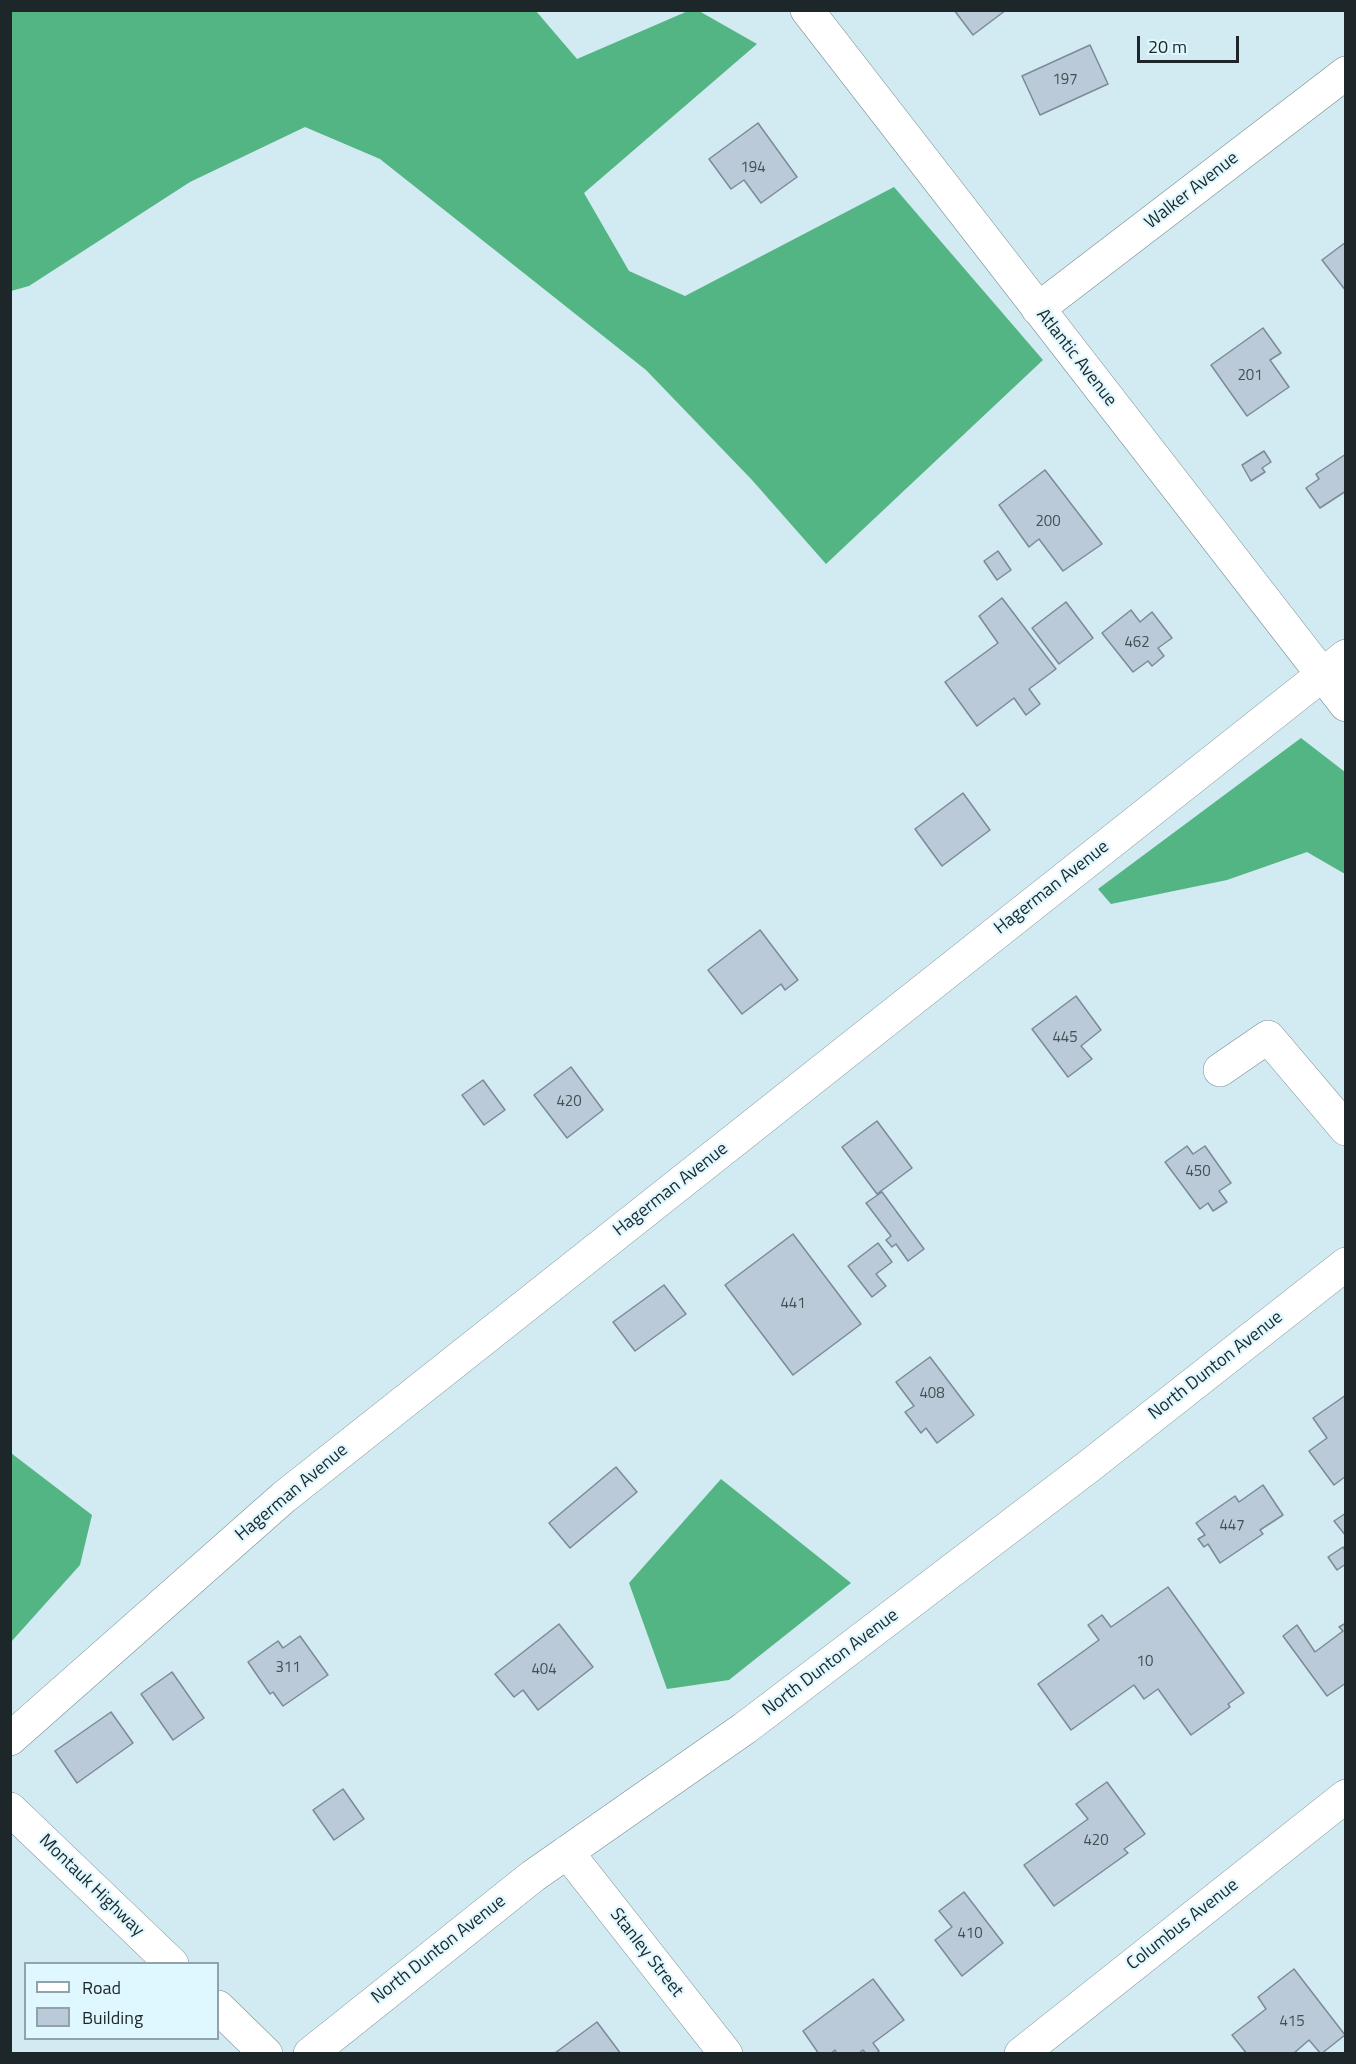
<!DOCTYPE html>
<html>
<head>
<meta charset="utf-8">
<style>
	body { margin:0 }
	#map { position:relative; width:1356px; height:2064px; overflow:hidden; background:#d2eaf1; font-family:"Titillium Web",sans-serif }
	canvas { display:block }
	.frame { position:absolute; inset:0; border:12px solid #1d2628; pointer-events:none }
	.legend { position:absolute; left:24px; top:1962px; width:195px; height:78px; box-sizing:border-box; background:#dff7fe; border:2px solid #91a3a8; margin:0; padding:8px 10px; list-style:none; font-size:18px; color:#1d2628 }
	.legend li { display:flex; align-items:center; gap:12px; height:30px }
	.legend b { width:30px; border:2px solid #91a3a8 }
	.scale { position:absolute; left:1137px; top:36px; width:102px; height:27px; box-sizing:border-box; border:3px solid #1d2628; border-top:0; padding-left:8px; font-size:18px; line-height:21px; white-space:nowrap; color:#1d2628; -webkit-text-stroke:4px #dff7fe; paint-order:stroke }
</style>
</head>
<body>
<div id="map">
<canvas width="1356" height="2064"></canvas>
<div class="frame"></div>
<ul class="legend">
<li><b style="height:8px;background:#fff"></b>Road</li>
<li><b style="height:16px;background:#bacad8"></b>Building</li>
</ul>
<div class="scale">20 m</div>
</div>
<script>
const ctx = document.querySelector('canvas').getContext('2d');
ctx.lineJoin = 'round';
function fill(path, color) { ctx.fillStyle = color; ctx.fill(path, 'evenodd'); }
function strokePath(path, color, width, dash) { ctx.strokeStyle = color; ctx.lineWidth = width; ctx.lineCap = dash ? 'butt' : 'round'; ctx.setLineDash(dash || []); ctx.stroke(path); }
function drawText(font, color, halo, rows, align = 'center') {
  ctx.font = font + ' "Titillium Web",sans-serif'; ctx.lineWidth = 4.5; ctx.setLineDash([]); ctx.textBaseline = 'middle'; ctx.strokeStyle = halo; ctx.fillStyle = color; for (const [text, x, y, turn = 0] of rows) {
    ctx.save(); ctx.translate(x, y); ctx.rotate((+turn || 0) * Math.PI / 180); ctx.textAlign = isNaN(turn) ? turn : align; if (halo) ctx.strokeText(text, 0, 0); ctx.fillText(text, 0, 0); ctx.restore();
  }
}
const forest = new Path2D(`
	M 11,10 L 536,11 L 577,59 L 688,11 L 699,11 L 757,44 L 584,193 L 629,271 L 685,296 L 894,187 L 1043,360 L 826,564 L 752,480 L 646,370 L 380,159 L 305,127 L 190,182 L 29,286 L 11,291 Z
	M 1301,738 L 1345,772 L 1345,874 L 1307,852 L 1227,880 L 1111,904 L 1098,889 Z
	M 11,1453 L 92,1515 L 80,1565 L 11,1642 Z
	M 721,1479 L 851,1583 L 729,1680 L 667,1689 L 629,1583 Z`);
const building = new Path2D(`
	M 954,10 L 1006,10 L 973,35 Z
	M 1090,45 L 1108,84 L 1040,115 L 1022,76 Z
	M 758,123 L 797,177 L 761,203 L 744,180 L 731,189 L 709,159 Z
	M 1346,242 L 1346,291 L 1322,260 Z
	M 1263,328 L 1281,353 L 1270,360 L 1289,387 L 1247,416 L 1211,365 Z
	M 1264,451 L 1271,462 L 1262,468 L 1265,472 L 1251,481 L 1242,465 Z
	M 1346,454 L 1346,491 L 1320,508 L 1306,488 L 1319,479 L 1316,474 Z
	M 1045,470 L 1102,544 L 1063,571 L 1039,539 L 1029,547 L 999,505 Z
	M 998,551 L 1011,570 L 997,580 L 984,561 Z
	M 1002,598 L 1056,669 L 1029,689 L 1040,704 L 1026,715 L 1014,698 L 977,726 L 945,682 L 998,643 L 979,616 Z
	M 1066,602 L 1093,638 L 1059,664 L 1032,628 Z
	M 1131,610 L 1140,622 L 1152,612 L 1172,638 L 1158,648 L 1164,656 L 1152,666 L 1148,661 L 1133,672 L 1102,633 Z
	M 963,793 L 990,830 L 942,866 L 915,829 Z
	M 760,930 L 798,980 L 785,990 L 781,984 L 742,1014 L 708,970 Z
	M 1076,996 L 1101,1030 L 1081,1046 L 1092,1059 L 1068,1077 L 1032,1029 Z
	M 571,1067 L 603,1110 L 567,1138 L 534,1095 Z
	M 483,1080 L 505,1110 L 484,1125 L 462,1095 Z
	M 877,1121 L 912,1168 L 877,1194 L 842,1147 Z
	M 1187,1146 L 1193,1154 L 1205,1146 L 1231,1183 L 1219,1191 L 1227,1202 L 1213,1211 L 1208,1203 L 1200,1209 L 1165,1162 Z
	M 882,1192 L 924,1249 L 908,1261 L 896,1244 L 892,1247 L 886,1240 L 891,1236 L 866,1203 Z
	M 793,1234 L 861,1324 L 793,1375 L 725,1285 Z
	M 878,1243 L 892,1262 L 876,1274 L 886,1286 L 872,1297 L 848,1266 Z
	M 664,1285 L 686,1314 L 635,1351 L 613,1322 Z
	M 930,1357 L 974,1415 L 937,1443 L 926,1428 L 921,1433 L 905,1412 L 914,1406 L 896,1382 Z
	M 1346,1395 L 1346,1476 L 1334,1485 L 1309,1451 L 1327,1438 L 1313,1418 Z
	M 616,1467 L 637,1492 L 570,1548 L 549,1523 Z
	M 1263,1485 L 1283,1515 L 1260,1530 L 1263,1534 L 1220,1563 L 1208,1544 L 1204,1547 L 1198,1539 L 1205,1535 L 1196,1523 L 1235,1496 L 1239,1502 Z
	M 1346,1513 L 1346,1536 L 1334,1521 Z
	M 1343,1547 L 1346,1552 L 1346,1564 L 1337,1570 L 1328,1557 Z
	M 1168,1587 L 1244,1693 L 1228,1704 L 1230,1707 L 1191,1735 L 1158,1689 L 1144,1699 L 1134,1685 L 1071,1730 L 1038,1684 L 1099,1640 L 1088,1625 L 1102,1615 L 1111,1627 Z
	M 1346,1623 L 1346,1683 L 1327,1696 L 1283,1636 L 1297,1625 L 1315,1652 L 1343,1631 L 1339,1627 Z
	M 559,1624 L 593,1667 L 538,1710 L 523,1690 L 514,1697 L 495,1674 Z
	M 300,1636 L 328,1675 L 283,1706 L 273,1692 L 270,1694 L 248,1662 L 278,1641 L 283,1648 Z
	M 172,1672 L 204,1718 L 173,1740 L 141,1694 Z
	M 111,1712 L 133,1743 L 77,1783 L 55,1751 Z
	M 1107,1782 L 1145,1834 L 1124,1849 L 1128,1853 L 1054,1906 L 1024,1865 L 1088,1819 L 1076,1804 Z
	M 343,1789 L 364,1819 L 334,1840 L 313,1810 Z
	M 964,1892 L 1003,1943 L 962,1976 L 935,1940 L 952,1927 L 939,1911 Z
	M 1294,1969 L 1345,2035 L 1321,2054 L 1309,2040 L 1293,2054 L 1247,2054 L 1232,2035 L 1266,2009 L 1258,1997 Z
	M 873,1979 L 904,2020 L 873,2043 L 879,2051 L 876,2054 L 866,2054 L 863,2050 L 858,2054 L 837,2054 L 835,2050 L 830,2054 L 819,2054 L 803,2031 Z
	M 597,2022 L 621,2054 L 555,2053 Z`);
const minor = new Path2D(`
	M 807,10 L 1346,705
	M 1038,309 L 1346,73
	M 1220,1070 L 1268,1037 L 1346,1129
	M 10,1739 L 284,1497 L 1346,656
	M 567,1852 L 726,2054
	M 310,2054 L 533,1876 L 745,1728 L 1088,1467 L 1346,1264
	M 1021,2054 L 1346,1796`);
const major = new Path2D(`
	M 10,1809 L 172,1964
	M 218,2007 L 266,2054`);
const numberNames = [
	["197",1065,80],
	["194",753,168],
	["201",1250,376],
	["200",1048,522],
	["462",1137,643],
	["445",1065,1038],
	["420",569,1102],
	["450",1198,1172],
	["441",793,1304],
	["408",932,1394],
	["447",1232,1526],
	["10",1145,1662],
	["311",288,1668],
	["404",544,1670],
	["420",1096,1841],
	["410",970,1934],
	["415",1292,2022]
];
const streetNames = [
	["Walker Avenue",1192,191,-38],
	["Atlantic Avenue",1076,358,52],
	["Hagerman Avenue",1052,888,-38],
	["Hagerman Avenue",671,1190,-38],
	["North Dunton Avenue",1216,1366,-38],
	["Hagerman Avenue",292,1493,-40],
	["North Dunton Avenue",831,1663,-37],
	["Montauk Highway",91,1886,44],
	["Columbus Avenue",1183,1925,-38],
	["North Dunton Avenue",439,1950,-38],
	["Stanley Street",646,1953,52]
];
fill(forest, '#53b584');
fill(building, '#bacad8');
strokePath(building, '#7c8a98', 1.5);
strokePath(minor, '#778d93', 34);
strokePath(major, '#778d93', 34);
strokePath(minor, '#fff', 33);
strokePath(major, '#fff', 33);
drawText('15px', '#444f54', null, numberNames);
drawText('18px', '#1d2628', '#dff7fe', streetNames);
</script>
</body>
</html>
